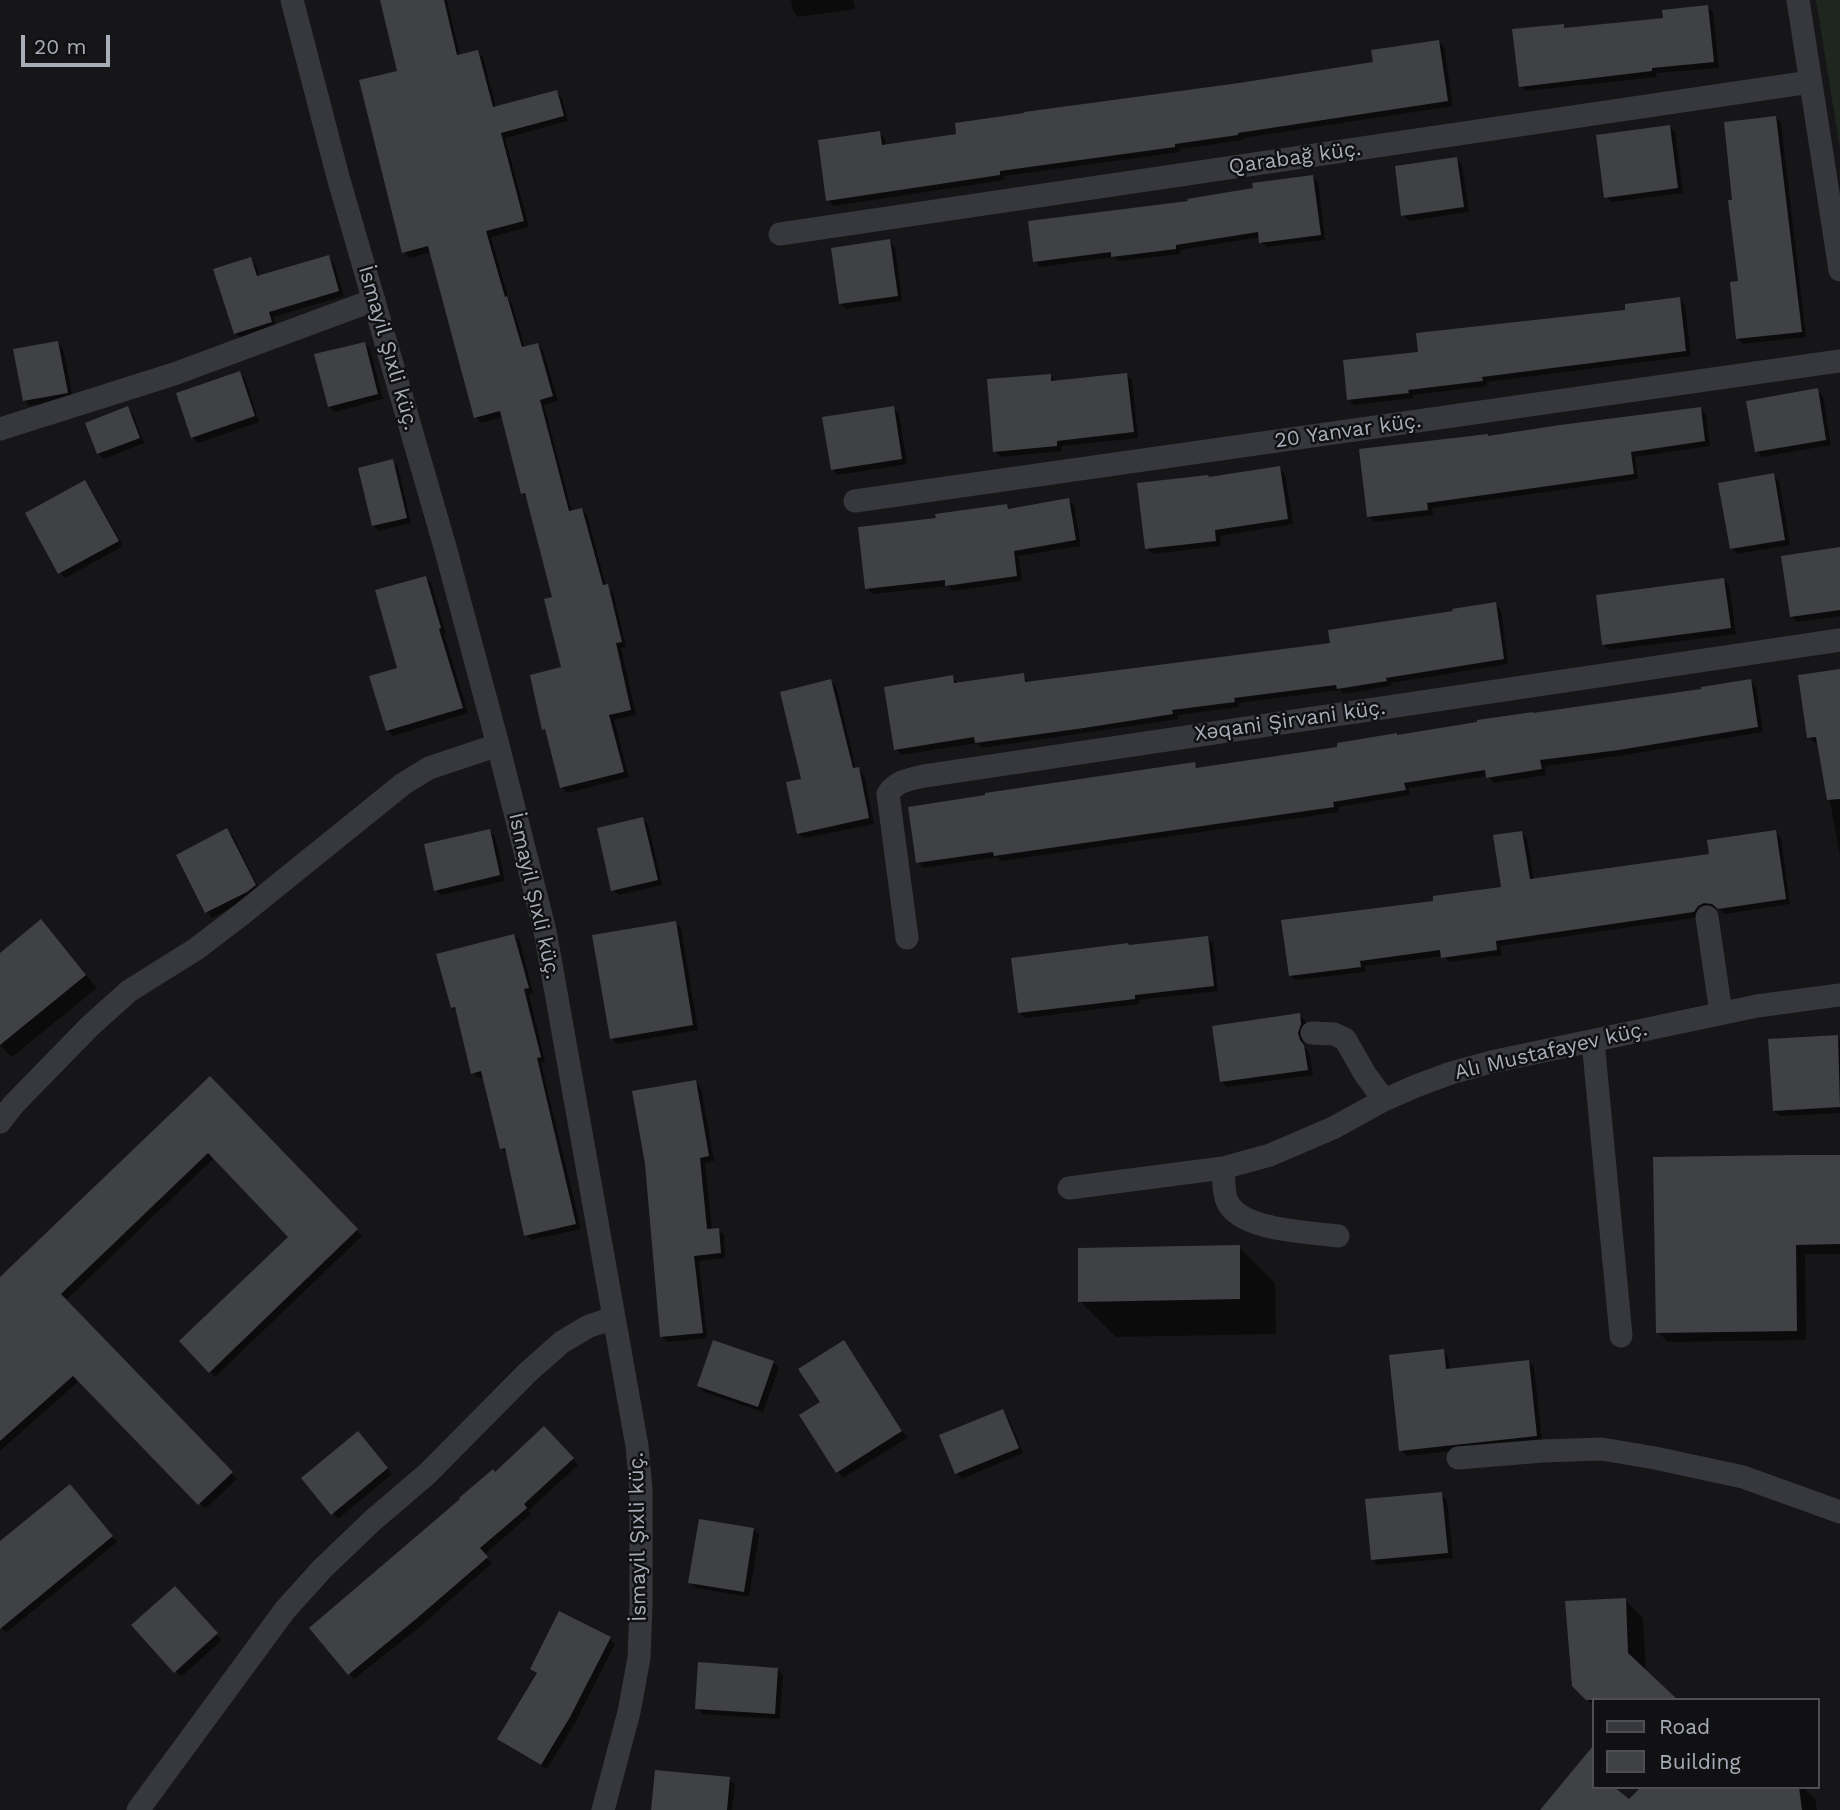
<!DOCTYPE html>
<html>
<head>
<meta charset="utf-8">
<style>
	body { margin:0 }
	#map { position:relative; width:1840px; height:1810px; overflow:hidden; background:#161618; font-family:"Work Sans",sans-serif }
	canvas { display:block }
	.legend { position:absolute; left:1592px; top:1698px; width:228px; height:91px; box-sizing:border-box; background:#111113; border:2px solid #4d4f55; margin:0; padding:9px 12px; list-style:none; font-size:21px; color:#a8adb8 }
	.legend li { display:flex; align-items:center; gap:14px; height:35px }
	.legend b { width:35px; border:2px solid #4d4f55 }
	.scale { position:absolute; left:21px; top:35px; width:89px; height:32px; box-sizing:border-box; border:4px solid #a8adb8; border-top:0; padding-left:9px; font-size:21px; line-height:24px; white-space:nowrap; color:#a8adb8; -webkit-text-stroke:5px #111113; paint-order:stroke }
</style>
</head>
<body>
<div id="map">
<canvas width="1840" height="1810"></canvas>
<ul class="legend">
<li><b style="height:9px;background:#37383d"></b>Road</li>
<li><b style="height:19px;background:#404145"></b>Building</li>
</ul>
<div class="scale">20 m</div>
</div>
<script>
const ctx = document.querySelector('canvas').getContext('2d');
ctx.lineJoin = 'round';
function fill(path, color) { ctx.fillStyle = color; ctx.fill(path, 'evenodd'); }
function strokePath(path, color, width, dash) { ctx.strokeStyle = color; ctx.lineWidth = width; ctx.lineCap = dash ? 'butt' : 'round'; ctx.setLineDash(dash || []); ctx.stroke(path); }
function drawText(font, color, halo, rows, align = 'center') {
  ctx.font = font + ' "Work Sans",sans-serif'; ctx.lineWidth = 5; ctx.setLineDash([]); ctx.textBaseline = 'middle'; ctx.strokeStyle = halo; ctx.fillStyle = color; for (const [text, x, y, turn = 0] of rows) {
    ctx.save(); ctx.translate(x, y); ctx.rotate((+turn || 0) * Math.PI / 180); ctx.textAlign = isNaN(turn) ? turn : align; if (halo) ctx.strokeText(text, 0, 0); ctx.fillText(text, 0, 0); ctx.restore();
  }
}
const green = new Path2D(`
	M 1816,0 L 1840,0 L 1840,149 Z`);
const shadow = new Path2D(`
	M 382,0 L 447,0 L 460,56 L 477,52 L 483,57 L 496,108 L 556,92 L 562,98 L 568,121 L 505,138 L 529,227 L 491,237 L 509,300 L 512,304 L 525,348 L 538,345 L 543,350 L 558,401 L 544,405 L 572,512 L 582,510 L 587,515 L 606,586 L 613,592 L 626,647 L 621,648 L 636,715 L 614,720 L 629,777 L 567,793 L 562,787 L 548,733 L 543,729 L 563,669 L 555,598 L 529,500 L 523,494 L 503,417 L 481,423 L 476,417 L 431,252 L 410,258 L 404,252 L 399,72 Z
	M 791,0 L 853,0 L 855,9 L 798,17 L 793,11 Z
	M 1708,7 L 1713,12 L 1719,68 L 1656,73 L 1657,77 L 1526,91 L 1521,86 L 1563,25 L 1567,30 L 1665,20 Z
	M 1438,42 L 1444,47 L 1453,106 L 1243,138 L 1243,140 L 1180,149 L 1180,152 L 1004,176 L 1005,180 L 833,206 L 828,200 L 879,133 L 885,139 L 886,146 L 1239,84 L 1375,63 Z
	M 1776,118 L 1781,123 L 1806,337 L 1743,344 L 1738,339 L 1740,282 L 1734,201 Z
	M 1669,127 L 1675,132 L 1683,193 L 1612,202 L 1606,197 Z
	M 1457,159 L 1462,165 L 1469,212 L 1409,221 L 1403,215 Z
	M 1313,177 L 1318,182 L 1325,240 L 1267,247 L 1261,242 L 1260,237 L 1180,250 L 1181,254 L 1119,261 L 1114,257 L 1040,267 L 1035,261 L 1190,203 Z
	M 889,241 L 895,247 L 902,301 L 846,309 L 840,303 Z
	M 328,257 L 334,263 L 344,296 L 273,317 L 277,328 L 241,339 L 236,333 L 215,270 L 250,259 L 256,265 L 260,277 Z
	M 1679,299 L 1685,305 L 1691,356 L 1487,382 L 1487,386 L 1413,395 L 1413,398 L 1354,405 L 1349,399 L 1420,353 L 1627,311 Z
	M 58,343 L 63,348 L 73,398 L 30,406 L 24,400 Z
	M 365,344 L 370,349 L 383,399 L 335,412 L 329,406 Z
	M 239,373 L 245,378 L 259,422 L 198,443 L 192,437 Z
	M 1050,375 L 1056,381 L 1126,375 L 1132,380 L 1138,438 L 1061,446 L 1062,451 L 1001,457 L 995,451 Z
	M 1817,390 L 1823,396 L 1831,445 L 1762,457 L 1757,451 Z
	M 127,408 L 133,414 L 144,443 L 104,459 L 98,454 Z
	M 893,408 L 899,414 L 907,464 L 838,475 L 832,469 Z
	M 1700,409 L 1706,415 L 1710,446 L 1635,457 L 1638,479 L 1432,508 L 1433,515 L 1375,522 L 1369,517 L 1489,438 Z
	M 393,461 L 398,467 L 411,523 L 379,531 L 373,525 Z
	M 1279,468 L 1285,474 L 1293,524 L 1220,536 L 1221,546 L 1152,554 L 1147,548 Z
	M 1773,475 L 1779,481 L 1790,545 L 1737,554 L 1731,548 Z
	M 85,482 L 90,488 L 123,546 L 65,578 L 60,573 Z
	M 1068,500 L 1074,505 L 1081,546 L 1018,556 L 1022,581 L 953,591 L 948,586 L 872,594 L 867,588 L 1007,506 L 1011,510 Z
	M 1840,550 L 1840,616 L 1797,622 L 1791,616 Z
	M 426,578 L 431,583 L 446,634 L 444,634 L 468,713 L 393,736 L 387,730 L 399,669 Z
	M 1724,580 L 1729,585 L 1736,634 L 1609,650 L 1604,644 Z
	M 1495,604 L 1501,610 L 1508,664 L 1391,683 L 1391,686 L 1344,694 L 1340,690 L 1239,703 L 1239,707 L 1177,715 L 1178,719 L 982,748 L 977,743 L 901,755 L 896,749 L 952,677 L 958,683 L 1023,675 L 1029,683 L 1332,644 L 1455,612 Z
	M 1840,670 L 1840,856 L 1819,742 L 1814,743 L 1809,737 Z
	M 831,681 L 836,686 L 856,769 L 858,769 L 864,775 L 874,824 L 804,838 L 798,833 L 803,780 Z
	M 1750,681 L 1756,687 L 1763,732 L 1625,755 L 1545,766 L 1546,775 L 1494,783 L 1488,776 L 1409,788 L 1410,795 L 1338,807 L 1339,812 L 1001,861 L 997,857 L 923,868 L 918,862 L 1194,764 L 1200,769 L 1339,749 L 1397,736 L 1703,690 Z
	M 642,819 L 648,824 L 662,885 L 619,895 L 613,890 Z
	M 227,831 L 233,836 L 260,891 L 253,897 L 212,918 L 207,912 Z
	M 489,831 L 495,836 L 505,881 L 441,895 L 436,890 Z
	M 1775,832 L 1781,838 L 1790,904 L 1725,914 L 1719,909 L 1711,908 L 1700,917 L 1500,946 L 1502,955 L 1449,962 L 1443,956 L 1365,966 L 1365,972 L 1296,980 L 1290,975 L 1435,902 L 1503,888 L 1522,833 L 1527,838 L 1534,881 L 1711,856 Z
	M 675,923 L 681,928 L 698,1030 L 617,1044 L 612,1038 Z
	M 52,934 L 97,988 L 12,1057 L 0,1045 L 0,955 Z
	M 514,936 L 520,941 L 533,993 L 529,994 L 545,1062 L 541,1063 L 581,1229 L 531,1240 L 526,1235 L 507,1154 L 501,1148 L 484,1077 L 478,1078 L 473,1073 L 459,1014 L 452,1007 Z
	M 1207,938 L 1213,943 L 1218,991 L 1139,1000 L 1140,1004 L 1025,1018 L 1020,1013 L 1130,947 Z
	M 1299,1015 L 1305,1020 L 1306,1031 L 1303,1040 L 1305,1048 L 1309,1052 L 1313,1075 L 1227,1087 L 1222,1082 Z
	M 1837,1037 L 1840,1040 L 1840,1113 L 1780,1116 L 1774,1111 Z
	M 210,1078 L 362,1236 L 215,1377 L 181,1342 L 291,1237 L 214,1158 L 65,1301 L 237,1479 L 205,1509 L 80,1380 L 0,1451 L 0,1280 Z
	M 696,1082 L 701,1088 L 714,1161 L 705,1163 L 712,1230 L 718,1230 L 724,1235 L 725,1258 L 699,1261 L 707,1338 L 668,1342 L 662,1337 Z
	M 1840,1156 L 1840,1254 L 1805,1254 L 1806,1340 L 1668,1342 L 1658,1332 Z
	M 1239,1247 L 1275,1283 L 1276,1334 L 1116,1337 L 1080,1301 Z
	M 844,1343 L 849,1348 L 907,1438 L 843,1478 L 838,1472 L 802,1416 L 822,1403 Z
	M 1443,1351 L 1448,1357 L 1450,1370 L 1529,1362 L 1534,1367 L 1542,1441 L 1407,1456 L 1401,1450 Z
	M 773,1362 L 779,1368 L 763,1412 L 704,1392 L 699,1386 Z
	M 1003,1411 L 1008,1417 L 1023,1453 L 962,1479 L 957,1473 Z
	M 544,1429 L 578,1465 L 528,1511 L 531,1514 L 484,1555 L 492,1563 L 422,1625 L 354,1679 L 349,1674 L 495,1474 Z
	M 363,1439 L 392,1474 L 338,1519 L 333,1513 Z
	M 75,1491 L 117,1542 L 6,1633 L 0,1627 L 0,1543 Z
	M 1441,1494 L 1447,1500 L 1453,1558 L 1378,1565 L 1373,1559 Z
	M 754,1529 L 759,1535 L 749,1597 L 696,1588 L 690,1583 Z
	M 175,1588 L 222,1640 L 181,1677 L 134,1625 Z
	M 1625,1600 L 1643,1618 L 1646,1672 L 1593,1700 L 1593,1705 L 1573,1685 Z
	M 609,1638 L 615,1644 L 575,1723 L 547,1769 L 505,1744 L 499,1738 L 538,1675 L 532,1669 Z
	M 777,1669 L 783,1675 L 780,1719 L 703,1714 L 697,1708 Z
	M 1581,1763 L 1593,1772 L 1593,1787 L 1630,1802 L 1643,1787 L 1803,1787 L 1815,1799 L 1817,1810 L 1557,1810 Z
	M 729,1779 L 735,1784 L 732,1810 L 652,1810 Z`);
const building = new Path2D(`
	M 380,0 L 444,0 L 457,55 L 478,50 L 493,107 L 557,90 L 564,116 L 501,133 L 524,221 L 486,231 L 505,297 L 507,296 L 522,347 L 538,343 L 553,396 L 540,400 L 569,511 L 582,508 L 603,585 L 608,584 L 622,642 L 616,643 L 631,710 L 609,715 L 624,772 L 560,788 L 545,729 L 542,730 L 530,675 L 561,667 L 544,599 L 552,597 L 525,493 L 521,494 L 500,411 L 474,418 L 428,246 L 402,253 L 359,80 L 397,71 Z
	M 1708,5 L 1714,62 L 1652,68 L 1652,71 L 1519,87 L 1512,29 L 1564,24 L 1564,28 L 1663,18 L 1662,10 Z
	M 1439,40 L 1448,101 L 1238,133 L 1238,135 L 1175,144 L 1175,147 L 1000,171 L 1000,175 L 826,201 L 818,140 L 880,131 L 882,145 L 956,134 L 955,123 L 1024,113 L 1024,112 L 1239,83 L 1373,62 L 1371,50 Z
	M 1776,116 L 1802,332 L 1736,339 L 1730,282 L 1738,281 L 1728,200 L 1732,200 L 1724,122 Z
	M 1670,125 L 1678,188 L 1604,198 L 1596,135 Z
	M 1457,157 L 1464,207 L 1401,216 L 1395,166 Z
	M 1313,175 L 1321,235 L 1259,243 L 1258,232 L 1176,245 L 1176,249 L 1111,257 L 1111,252 L 1033,262 L 1028,221 L 1188,201 L 1187,199 L 1253,188 L 1252,183 Z
	M 890,239 L 898,296 L 839,304 L 831,248 Z
	M 329,255 L 339,291 L 269,312 L 272,322 L 234,334 L 213,269 L 251,257 L 257,276 Z
	M 1680,297 L 1686,351 L 1482,377 L 1483,381 L 1408,390 L 1409,393 L 1347,400 L 1343,360 L 1418,352 L 1416,333 L 1625,310 L 1625,304 Z
	M 58,341 L 68,393 L 23,401 L 13,349 Z
	M 365,342 L 378,394 L 328,407 L 314,354 Z
	M 240,371 L 255,416 L 191,438 L 176,393 Z
	M 1127,373 L 1134,432 L 1057,441 L 1057,446 L 993,452 L 987,379 L 1051,374 L 1051,381 Z
	M 1818,388 L 1826,440 L 1755,452 L 1746,401 Z
	M 128,406 L 140,438 L 97,454 L 85,423 Z
	M 894,406 L 902,459 L 831,470 L 822,417 Z
	M 1701,407 L 1705,441 L 1631,452 L 1634,474 L 1427,503 L 1428,510 L 1367,517 L 1359,449 L 1488,434 L 1488,436 L 1560,425 Z
	M 393,459 L 407,518 L 372,526 L 358,468 Z
	M 1280,466 L 1288,519 L 1215,530 L 1216,541 L 1145,549 L 1137,483 L 1208,475 L 1209,477 Z
	M 1774,473 L 1785,540 L 1730,549 L 1718,483 Z
	M 85,480 L 119,541 L 58,574 L 25,513 Z
	M 1069,498 L 1076,540 L 1014,551 L 1017,576 L 945,586 L 945,580 L 865,589 L 858,527 L 936,518 L 935,514 L 1007,504 L 1008,509 Z
	M 1840,547 L 1840,610 L 1790,617 L 1781,556 Z
	M 426,576 L 441,628 L 439,629 L 463,708 L 386,731 L 369,676 L 397,668 L 375,590 Z
	M 1724,578 L 1731,628 L 1602,645 L 1596,595 Z
	M 1496,602 L 1504,659 L 1386,678 L 1387,681 L 1337,689 L 1336,685 L 1234,698 L 1235,702 L 1172,710 L 1173,714 L 1084,728 L 975,743 L 974,737 L 894,750 L 884,687 L 953,675 L 954,683 L 1024,673 L 1025,682 L 1330,643 L 1328,630 L 1453,611 L 1452,609 Z
	M 1840,669 L 1840,799 L 1827,800 L 1816,737 L 1807,738 L 1798,675 Z
	M 831,679 L 853,768 L 859,767 L 869,818 L 797,834 L 786,782 L 801,779 L 780,692 Z
	M 1751,679 L 1758,727 L 1619,750 L 1540,760 L 1542,769 L 1486,778 L 1485,770 L 1404,783 L 1406,790 L 1333,802 L 1334,807 L 994,856 L 993,852 L 916,863 L 908,807 L 985,795 L 985,793 L 1195,762 L 1196,768 L 1337,747 L 1337,743 L 1397,733 L 1397,735 L 1477,722 L 1477,720 L 1533,712 L 1533,713 L 1701,689 L 1701,687 Z
	M 643,817 L 658,880 L 611,891 L 597,828 Z
	M 227,828 L 256,885 L 247,892 L 205,913 L 176,855 Z
	M 490,829 L 500,875 L 434,891 L 424,844 Z
	M 1776,830 L 1786,899 L 1718,909 L 1712,904 L 1704,903 L 1698,906 L 1694,912 L 1496,941 L 1497,950 L 1441,958 L 1440,950 L 1360,961 L 1361,967 L 1289,976 L 1281,920 L 1433,901 L 1433,896 L 1501,887 L 1493,835 L 1522,831 L 1530,879 L 1709,854 L 1707,840 Z
	M 41,919 L 86,975 L 0,1045 L 0,953 Z
	M 676,921 L 693,1025 L 610,1039 L 592,935 Z
	M 514,934 L 529,988 L 524,989 L 541,1057 L 537,1058 L 576,1224 L 524,1236 L 505,1148 L 500,1149 L 481,1071 L 471,1074 L 455,1007 L 451,1008 L 436,954 Z
	M 1208,936 L 1214,986 L 1135,995 L 1135,999 L 1018,1013 L 1011,958 L 1128,943 L 1129,945 Z
	M 1300,1013 L 1301,1024 L 1298,1033 L 1300,1040 L 1304,1045 L 1308,1070 L 1220,1082 L 1212,1026 Z
	M 1838,1035 L 1840,1107 L 1773,1111 L 1768,1039 Z
	M 210,1076 L 358,1229 L 209,1373 L 179,1341 L 288,1237 L 208,1153 L 61,1294 L 233,1472 L 198,1505 L 73,1376 L 0,1441 L 0,1277 Z
	M 696,1080 L 709,1156 L 700,1158 L 707,1229 L 719,1228 L 721,1253 L 694,1256 L 703,1333 L 660,1337 L 645,1164 L 632,1091 Z
	M 1795,1155 L 1840,1155 L 1840,1244 L 1796,1245 L 1797,1331 L 1656,1333 L 1653,1157 Z
	M 1240,1245 L 1240,1299 L 1078,1302 L 1078,1248 Z
	M 713,1340 L 774,1361 L 758,1407 L 697,1386 Z
	M 844,1340 L 902,1431 L 836,1473 L 799,1415 L 820,1402 L 798,1369 Z
	M 1444,1349 L 1446,1369 L 1529,1360 L 1537,1436 L 1399,1451 L 1389,1355 Z
	M 1003,1409 L 1019,1448 L 955,1474 L 939,1435 Z
	M 544,1426 L 574,1458 L 524,1504 L 527,1508 L 480,1548 L 488,1557 L 416,1619 L 348,1675 L 309,1628 L 460,1499 L 459,1498 L 493,1469 L 495,1472 Z
	M 358,1431 L 388,1468 L 331,1515 L 301,1478 Z
	M 70,1484 L 113,1536 L 0,1629 L 0,1541 Z
	M 1442,1492 L 1448,1553 L 1371,1560 L 1365,1499 Z
	M 699,1519 L 754,1528 L 744,1592 L 688,1583 Z
	M 175,1586 L 218,1633 L 174,1673 L 131,1625 Z
	M 1626,1598 L 1628,1653 L 1678,1700 L 1586,1700 L 1572,1686 L 1565,1601 Z
	M 559,1611 L 611,1637 L 570,1717 L 541,1765 L 497,1739 L 537,1673 L 530,1669 Z
	M 698,1662 L 778,1668 L 775,1714 L 695,1709 Z
	M 1593,1746 L 1593,1787 L 1614,1787 L 1629,1799 L 1641,1787 L 1799,1787 L 1802,1810 L 1540,1810 Z
	M 655,1770 L 730,1777 L 727,1810 L 651,1810 Z`);
const minor = new Path2D(`
	M 292,0 L 338,177 L 445,547 L 498,745 L 545,931 L 637,1446 L 641,1489 L 641,1605 L 639,1658 L 629,1712 L 603,1810
	M 1798,0 L 1840,270
	M 780,234 L 1810,82
	M 0,429 L 174,374 L 374,300
	M 855,501 L 1840,361
	M 1707,917 L 1721,1013
	M 907,938 L 888,794 C 896,781 910,779 924,776 L 1840,640
	M 1312,1033 L 1334,1034 L 1345,1039 L 1365,1074 L 1384,1100
	M 1593,1041 L 1621,1336
	M 0,1122 L 13,1105 L 90,1026 L 129,991 L 196,949 L 242,914 L 403,784 L 429,768 L 498,745
	M 1223,1168 C 1224,1178 1223,1192 1227,1201 C 1240,1231 1309,1232 1338,1236
	M 1069,1188 L 1223,1168 L 1270,1155 L 1333,1128 L 1384,1100 L 1416,1086 L 1451,1073 L 1491,1062 L 1757,1006 L 1840,995
	M 1458,1458 L 1542,1451 L 1602,1449 L 1655,1458 L 1743,1477 L 1840,1512
	M 138,1810 L 285,1610 L 322,1569 L 372,1521 L 427,1474 L 528,1372 L 562,1342 L 589,1326 L 614,1318`);
const streetNames = [
	["Qarabağ küç.",1295,158,-8],
	["İsmayil Şıxli küç.",388,348,74],
	["20 Yanvar küç.",1348,431,-8],
	["Xəqani Şirvani küç.",1290,721,-8],
	["İsmayil Şıxli küç.",534,896,77],
	["Alı Mustafayev küç.",1551,1051,-13],
	["İsmayil Şıxli küç.",638,1537,-91]
];
fill(green, '#1e261f');
fill(shadow, '#0007');
fill(building, '#404145');
strokePath(minor, '#37383d', 23);
drawText('21px', '#a8adb8', '#111113', streetNames);
</script>
</body>
</html>
